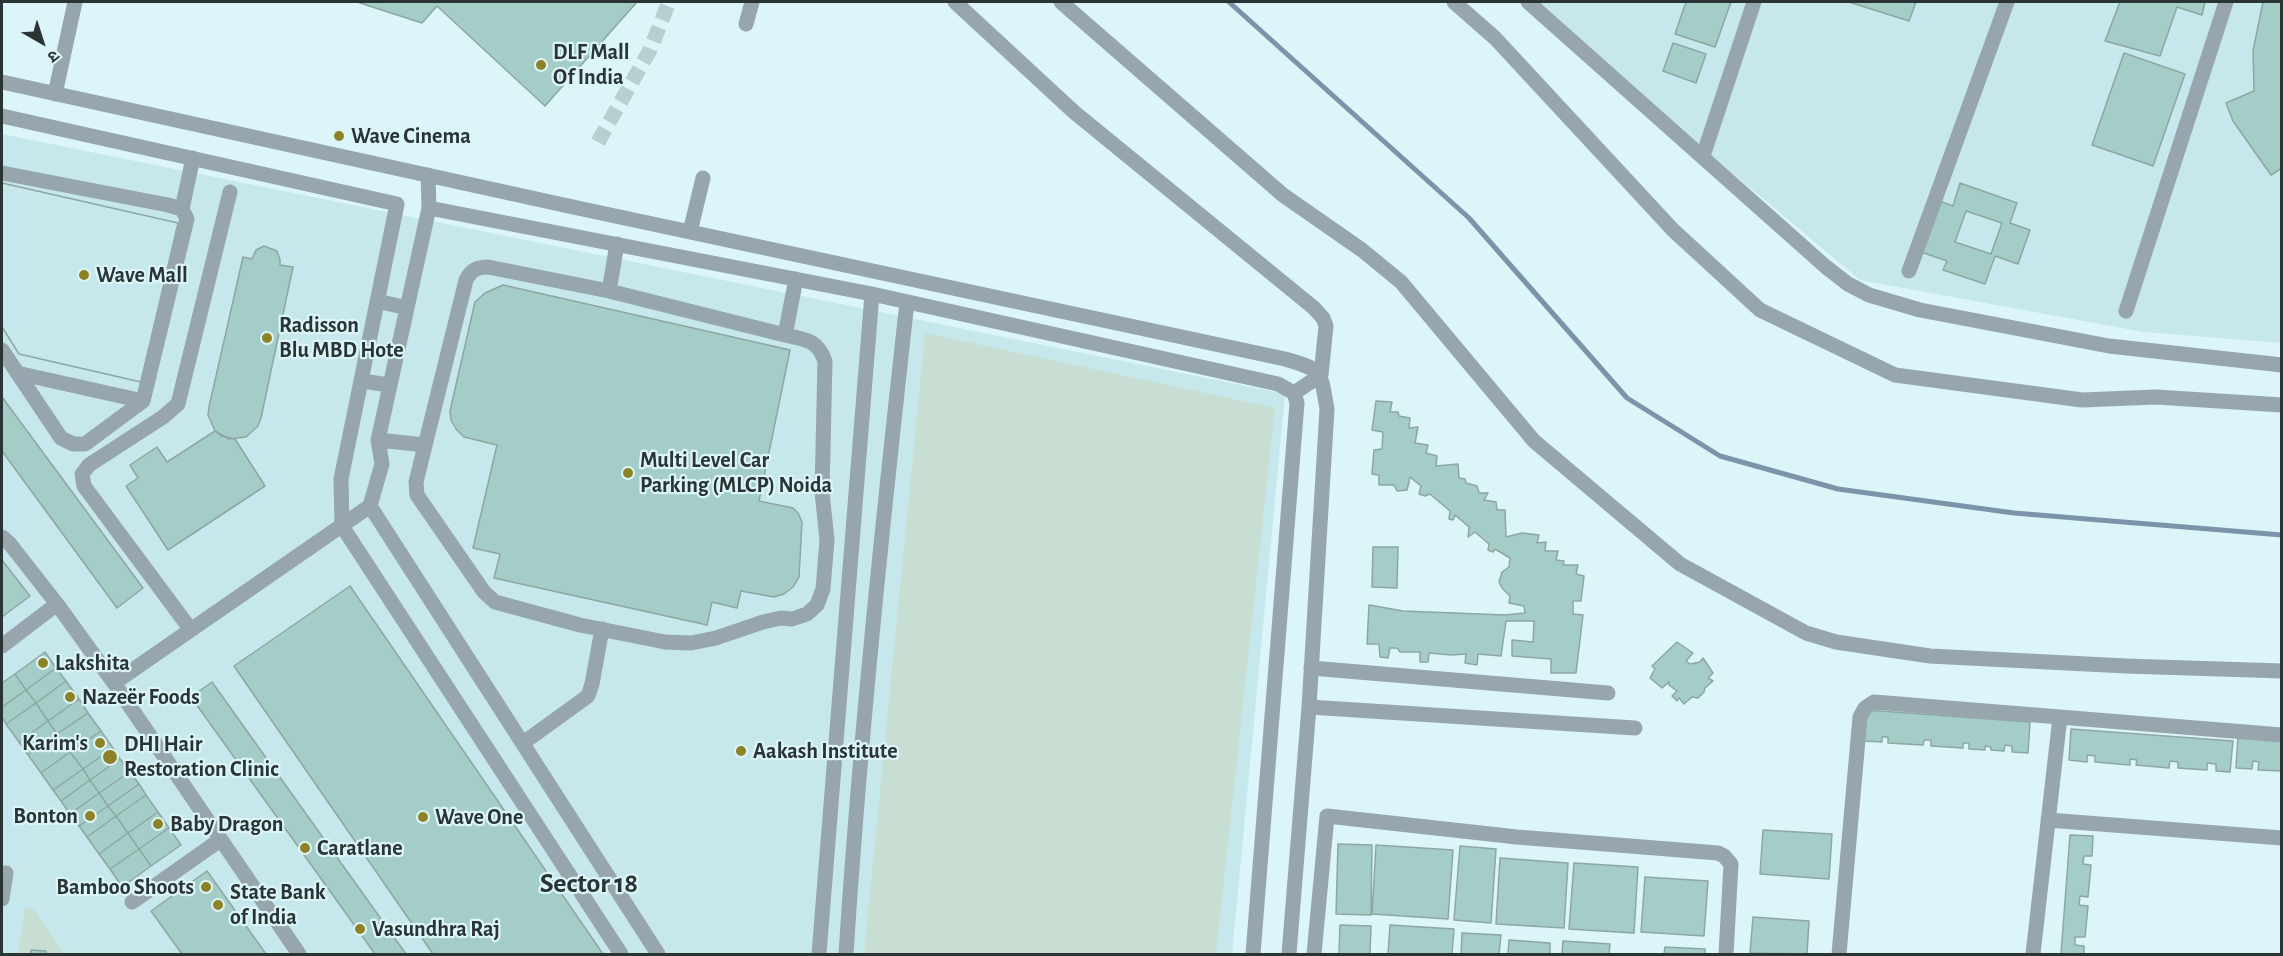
<!DOCTYPE html>
<html>
<head>
<meta charset="utf-8">
<style>
	body { margin:0 }
	#map { position:relative; width:2283px; height:956px; overflow:hidden; background:#dbf5f8; font-family:"Alegreya Sans","Noto Sans Devanagari",sans-serif }
	canvas { display:block }
	.frame { position:absolute; inset:0; border:3px solid #2a3435; pointer-events:none }
	.north { position:absolute; left:12px; top:12px; width:60px; height:60px; -webkit-text-stroke:4px #dbf5f8; paint-order:stroke; rotate:141deg; font-size:16px; font-weight:700; line-height:24px; text-align:center; color:#2a3435 }
	.north::after { content:''; display:block; margin:auto; width:21px; height:27px; background:#2a3435; clip-path:polygon(50% 0,100% 100%,50% 72%,0 100%) }
</style>
</head>
<body>
<div id="map">
<canvas width="2283" height="956"></canvas>
<div class="frame"></div>
<div class="north">उ</div>
</div>
<script>
const ctx = document.querySelector('canvas').getContext('2d');
ctx.lineJoin = 'round';
function fill(path, color) { ctx.fillStyle = color; ctx.fill(path, 'evenodd'); }
function strokePath(path, color, width, dash) { ctx.strokeStyle = color; ctx.lineWidth = width; ctx.lineCap = dash ? 'butt' : 'round'; ctx.setLineDash(dash || []); ctx.stroke(path); }
function drawText(font, color, halo, rows, align = 'center') {
  ctx.font = font + ' "Alegreya Sans",sans-serif'; ctx.lineWidth = 4.5; ctx.setLineDash([]); ctx.textBaseline = 'middle'; ctx.strokeStyle = halo; ctx.fillStyle = color; for (const [text, x, y, turn = 0] of rows) {
    ctx.save(); ctx.translate(x, y); ctx.rotate((+turn || 0) * Math.PI / 180); ctx.textAlign = isNaN(turn) ? turn : align; if (halo) ctx.strokeText(text, 0, 0); ctx.fillText(text, 0, 0); ctx.restore();
  }
}
const built = new Path2D(`
	M 1537,2 L 2281,2 L 2281,343 L 2144,332 L 1860,280 L 1692,139 Z
	M 2,134 L 1285,394 L 1232,954 L 2,954 Z`);
const green = new Path2D(`
	M 925,333 L 1275,408 L 1216,954 L 864,954 Z
	M 25,908 L 33,909 L 65,954 L 18,954 Z`);
const stream = new Path2D(`
	M 1229,2 L 1469,218 L 1627,398 L 1720,456 L 1838,489 L 2014,513 L 2282,535`);
const building = new Path2D(`
	M 357,2 L 637,2 L 545,106 L 437,6 L 422,23 Z
	M 1686,2 L 1731,2 L 1715,47 L 1675,34 Z
	M 1849,2 L 1916,2 L 1909,21 Z
	M 2120,2 L 2205,2 L 2202,15 L 2177,7 L 2160,56 L 2105,41 Z
	M 2263,2 L 2282,2 L 2282,168 L 2271,175 L 2233,121 L 2226,103 L 2254,91 L 2253,51 Z
	M 1673,43 L 1706,54 L 1696,83 L 1663,71 Z
	M 2124,53 L 2185,74 L 2153,166 L 2092,145 Z
	M 2,183 L 178,223 L 141,382 L 19,354 L 2,327 Z
	M 2,183 L 178,223 L 141,382 L 19,354 L 2,327 Z
	M 1960,183 L 2017,203 L 2010,223 L 2030,230 L 2018,264 L 1995,256 L 1985,284 L 1943,270 L 1947,261 L 1921,252 L 1939,201 L 1953,206 ZM 1966,211 L 2002,223 L 1991,254 L 1955,242 Z
	M 264,246 L 277,251 L 280,260 L 280,265 L 293,267 L 261,418 L 258,426 L 246,437 L 229,439 L 215,431 L 208,415 L 209,407 L 243,257 L 252,259 L 256,250 Z
	M 503,285 L 790,350 L 759,501 L 793,508 L 798,513 L 802,522 L 799,577 L 793,587 L 784,594 L 774,597 L 741,591 L 737,608 L 712,602 L 707,625 L 494,578 L 500,554 L 473,548 L 497,445 L 464,437 L 456,429 L 451,420 L 450,411 L 475,302 L 485,293 Z
	M 2,397 L 143,588 L 117,608 L 2,451 Z
	M 1376,401 L 1392,402 L 1390,412 L 1398,412 L 1399,416 L 1410,418 L 1409,428 L 1418,427 L 1415,443 L 1428,445 L 1426,453 L 1437,456 L 1436,466 L 1458,464 L 1459,478 L 1465,479 L 1466,483 L 1477,486 L 1479,493 L 1488,493 L 1484,500 L 1496,502 L 1497,510 L 1505,510 L 1506,537 L 1522,533 L 1539,535 L 1537,543 L 1546,542 L 1545,551 L 1558,551 L 1556,560 L 1564,561 L 1563,565 L 1578,565 L 1576,574 L 1584,576 L 1581,601 L 1573,601 L 1573,614 L 1583,615 L 1576,673 L 1551,673 L 1551,659 L 1512,656 L 1512,640 L 1533,642 L 1534,621 L 1506,621 L 1501,656 L 1478,654 L 1477,665 L 1465,663 L 1466,654 L 1452,655 L 1429,653 L 1428,662 L 1420,662 L 1420,652 L 1400,652 L 1397,648 L 1390,648 L 1388,658 L 1380,657 L 1379,644 L 1367,644 L 1369,605 L 1403,611 L 1505,615 L 1525,613 L 1524,606 L 1509,603 L 1510,596 L 1502,588 L 1499,582 L 1502,572 L 1509,567 L 1510,558 L 1495,549 L 1493,552 L 1488,550 L 1489,544 L 1475,532 L 1468,537 L 1469,527 L 1455,515 L 1453,520 L 1449,519 L 1450,511 L 1430,494 L 1425,496 L 1419,494 L 1421,486 L 1410,477 L 1407,490 L 1397,491 L 1394,485 L 1379,485 L 1379,475 L 1372,474 L 1374,450 L 1382,449 L 1383,432 L 1372,430 Z
	M 215,431 L 221,436 L 235,439 L 265,486 L 168,550 L 126,486 L 138,478 L 130,465 L 157,447 L 167,462 Z
	M 1373,547 L 1398,547 L 1397,588 L 1372,587 Z
	M 2,560 L 30,596 L 2,617 Z
	M 350,586 L 414,679 L 603,954 L 433,954 L 234,666 Z
	M 1677,642 L 1693,653 L 1686,661 L 1690,664 L 1700,662 L 1703,658 L 1713,673 L 1708,678 L 1713,681 L 1705,688 L 1704,692 L 1698,698 L 1692,697 L 1684,704 L 1679,698 L 1677,701 L 1672,696 L 1677,691 L 1669,685 L 1669,682 L 1662,688 L 1650,678 L 1655,669 L 1652,666 Z
	M 45,652 L 56,668 L 26,690 L 15,674 Z
	M 56,668 L 66,681 L 36,703 L 26,690 Z
	M 15,674 L 26,690 L 2,707 L 2,683 Z
	M 66,681 L 79,699 L 48,721 L 36,703 Z
	M 212,682 L 406,954 L 375,954 L 191,697 Z
	M 26,690 L 36,703 L 6,724 L 2,717 L 2,707 Z
	M 79,699 L 88,713 L 57,734 L 48,721 Z
	M 36,703 L 48,721 L 19,742 L 6,724 Z
	M 1867,710 L 2030,722 L 2028,753 L 2012,752 L 2012,746 L 2005,745 L 2004,751 L 1991,750 L 1991,747 L 1985,746 L 1985,750 L 1969,749 L 1969,743 L 1963,743 L 1963,748 L 1931,746 L 1931,740 L 1924,740 L 1923,745 L 1888,743 L 1888,737 L 1882,737 L 1882,742 L 1864,741 Z
	M 88,713 L 101,731 L 70,752 L 57,734 Z
	M 48,721 L 57,734 L 28,755 L 19,742 Z
	M 2071,729 L 2233,741 L 2230,772 L 2216,771 L 2216,764 L 2207,763 L 2207,770 L 2178,768 L 2178,762 L 2170,761 L 2169,768 L 2136,765 L 2137,760 L 2130,759 L 2130,765 L 2095,762 L 2095,756 L 2087,755 L 2087,762 L 2069,760 Z
	M 101,731 L 113,748 L 83,769 L 70,752 Z
	M 57,734 L 70,752 L 41,773 L 28,755 Z
	M 2238,736 L 2282,739 L 2282,771 L 2258,770 L 2259,762 L 2253,761 L 2252,769 L 2236,768 Z
	M 113,748 L 120,759 L 90,780 L 83,769 Z
	M 70,752 L 83,769 L 53,790 L 41,773 Z
	M 120,759 L 130,772 L 99,793 L 90,780 Z
	M 83,769 L 90,780 L 61,801 L 53,790 Z
	M 130,772 L 139,784 L 108,806 L 99,793 Z
	M 90,780 L 99,793 L 70,814 L 61,801 Z
	M 139,784 L 146,795 L 116,816 L 108,806 Z
	M 99,793 L 108,806 L 79,826 L 70,814 Z
	M 146,795 L 158,812 L 128,833 L 116,816 Z
	M 108,806 L 116,816 L 87,837 L 79,826 Z
	M 158,812 L 169,828 L 139,849 L 128,833 Z
	M 116,816 L 128,833 L 99,854 L 87,837 Z
	M 169,828 L 181,845 L 151,866 L 139,849 Z
	M 1763,830 L 1832,834 L 1829,879 L 1760,874 Z
	M 128,833 L 139,849 L 110,869 L 99,854 Z
	M 2070,835 L 2093,836 L 2092,856 L 2084,856 L 2083,864 L 2091,865 L 2088,897 L 2080,896 L 2079,905 L 2088,906 L 2085,937 L 2075,937 L 2075,945 L 2084,946 L 2084,954 L 2061,954 Z
	M 1338,844 L 1372,845 L 1371,915 L 1336,914 Z
	M 1376,845 L 1453,850 L 1448,919 L 1372,914 Z
	M 1460,846 L 1496,849 L 1491,923 L 1454,920 Z
	M 139,849 L 151,866 L 122,887 L 110,869 Z
	M 1500,858 L 1568,863 L 1564,928 L 1496,924 Z
	M 1574,863 L 1638,867 L 1634,933 L 1569,929 Z
	M 207,871 L 266,954 L 182,954 L 151,911 Z
	M 1645,877 L 1708,881 L 1704,936 L 1641,932 Z
	M 1753,917 L 1809,921 L 1807,954 L 1750,953 Z
	M 1340,925 L 1371,926 L 1370,954 L 1339,954 Z
	M 1390,925 L 1454,929 L 1452,954 L 1388,954 Z
	M 1462,933 L 1501,935 L 1499,954 L 1461,954 Z
	M 1509,940 L 1550,943 L 1550,954 L 1508,954 Z
	M 1563,941 L 1610,944 L 1609,954 L 1562,954 Z
	M 1665,947 L 1705,949 L 1705,954 L 1664,954 Z
	M 31,950 L 46,951 L 46,954 L 31,954 Z`);
const minorTunnel = new Path2D(`
	M 598,142 L 650,50 L 669,2`);
const minor = new Path2D(`
	M 955,2 L 1074,112 L 1314,308 L 1323,318 L 1326,326 L 1321,375 L 1294,393
	M 1061,2 L 1283,195 L 1362,250 L 1401,282 L 1534,441 L 1680,564 L 1806,633 L 1836,642 L 1930,656 L 2126,666 L 2282,671
	M 1454,2 L 1495,38 L 1673,230 L 1760,310 L 1895,375 L 2082,400 L 2156,397 L 2282,405
	M 1528,2 L 1826,267 L 1848,284 L 1869,295 L 1920,310 L 2109,346 L 2282,365
	M 746,24 L 752,2
	M 2,82 L 573,207 L 1285,359 C 1324,370 1320,371 1327,409 L 1309,707 L 1289,954
	M 55,94 L 75,2
	M 2,116 L 397,204 L 341,479 L 342,526 L 621,954
	M 1703,156 L 1754,2
	M 2,173 L 168,205 L 182,209 L 187,219 L 143,401 L 85,444 L 73,444 L 61,438 L 2,350
	M 429,208 L 872,294 L 1278,384 L 1294,393 L 1297,403 L 1253,954
	M 182,209 L 193,158
	M 690,232 L 703,178
	M 1909,271 L 2007,2
	M 609,291 L 617,244
	M 377,301 L 407,308
	M 2126,311 L 2226,2
	M 785,335 L 609,291 L 488,267 C 477,267 471,270 466,280 L 416,482 L 417,495 L 484,592 L 495,602 L 580,625 L 665,642 L 691,643 L 716,638 L 763,622 L 781,618 L 792,619 L 807,614 L 817,605 L 823,589 L 827,540 L 822,492 L 825,361 C 817,339 806,340 785,335 L 796,279
	M 17,373 L 143,401
	M 361,381 L 390,385
	M 378,440 L 425,445
	M 370,506 L 658,954
	M 2,537 L 10,544 L 57,604 L 114,683 L 299,954
	M 191,630 L 84,486 L 82,474 L 89,465 L 163,417 L 178,404 L 230,192
	M 2,646 L 57,604
	M 1311,668 L 1608,693
	M 114,683 L 370,506 L 382,464 L 378,440 L 429,208 L 428,175
	M 1309,707 L 1635,728
	M 523,743 L 588,696 L 592,684 L 602,629
	M 2048,820 L 2282,838
	M 2,899 L 6,873
	M 132,902 L 220,840
	M 819,954 L 872,294
	M 846,954 C 860,736 883,519 907,302
	M 1314,954 L 1327,816 L 1517,837 L 1718,853 L 1724,856 L 1731,864 L 1726,954
	M 1839,954 L 1860,717 L 1865,708 L 1874,702 L 2282,735
	M 2033,954 L 2060,717`);
const markers = [
	[541,65,6,"#8e8229"],
	[339,136,6,"#8e8229"],
	[84,275,6,"#8e8229"],
	[267,338,6,"#8e8229"],
	[628,473,6,"#8e8229"],
	[43,663,6,"#8e8229"],
	[70,697,6,"#8e8229"],
	[100,743,6,"#8e8229"],
	[741,751,6,"#8e8229"],
	[110,757,8,"#8e8229"],
	[90,816,6,"#8e8229"],
	[423,817,6,"#8e8229"],
	[158,824,6,"#8e8229"],
	[305,848,6,"#8e8229"],
	[206,887,6,"#8e8229"],
	[218,905,6,"#8e8229"],
	[360,929,6,"#8e8229"]
];
const poiNames = [
	["DLF Mall",553,52],
	["Of India",553,77],
	["Wave Cinema",351,136],
	["Wave Mall",96,275],
	["Radisson",279,325],
	["Blu MBD Hote",279,350],
	["Multi Level Car",640,460],
	["Parking (MLCP) Noida",640,485],
	["Lakshita",55,663],
	["Nazeër Foods",82,697],
	["Karim's",88,743,"right"],
	["DHI Hair",124,744],
	["Restoration Clinic",124,769],
	["Aakash Institute",753,751],
	["Bonton",78,816,"right"],
	["Wave One",435,817],
	["Baby Dragon",170,824],
	["Caratlane",317,848],
	["Bamboo Shoots",194,887,"right"],
	["State Bank",230,892],
	["of India",230,917],
	["Vasundhra Raj",372,929]
];
const districtNames = [
	["Sector 18",589,884]
];
fill(built, '#c6e8ec');
fill(green, '#c8ded3');
strokePath(stream, '#7c93aa', 5);
fill(building, '#a5cdc7');
strokePath(building, '#8ea6a2', 1.5);
strokePath(minorTunnel, '#b8ced1', 15, [15, 8]);
strokePath(minor, '#97a6ad', 15);
for (const [x, y, r, color] of markers) { const dot = new Path2D(); dot.arc(x, y, r, 0, 2 * Math.PI); ctx.fillStyle = color; ctx.fill(dot); strokePath(dot, '#dbf5f8', 2); }
drawText('bold 22px', '#2a3435', '#dbf5f8', poiNames, 'left');
drawText('bold 28px', '#2a3435', '#dbf5f8', districtNames);
</script>
</body>
</html>
